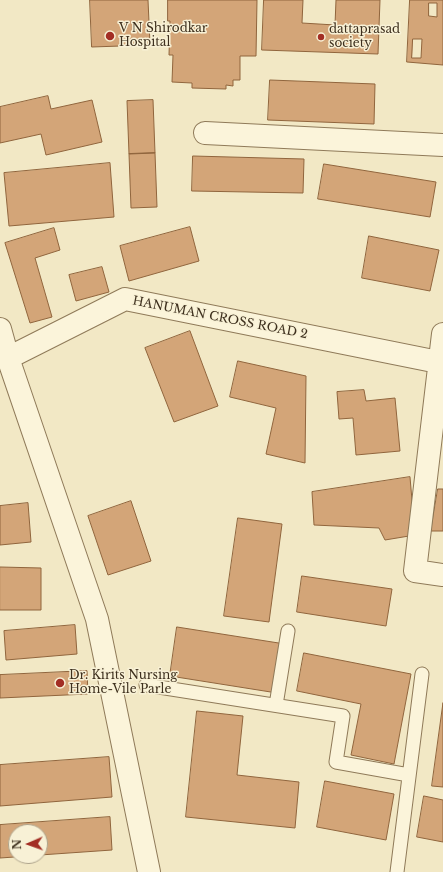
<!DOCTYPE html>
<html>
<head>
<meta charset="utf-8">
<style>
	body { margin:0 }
	#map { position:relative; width:443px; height:872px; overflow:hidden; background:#f2e8c5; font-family:"Libre Baskerville",serif }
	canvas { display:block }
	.north { position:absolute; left:8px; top:824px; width:40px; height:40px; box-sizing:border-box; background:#f8f1d6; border:1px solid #aea48c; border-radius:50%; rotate:268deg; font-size:11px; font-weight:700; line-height:16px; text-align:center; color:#3e301e }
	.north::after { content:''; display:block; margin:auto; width:14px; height:18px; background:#a32e24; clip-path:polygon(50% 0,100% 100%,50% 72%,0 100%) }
</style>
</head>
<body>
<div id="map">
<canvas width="443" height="872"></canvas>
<div class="north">N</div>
</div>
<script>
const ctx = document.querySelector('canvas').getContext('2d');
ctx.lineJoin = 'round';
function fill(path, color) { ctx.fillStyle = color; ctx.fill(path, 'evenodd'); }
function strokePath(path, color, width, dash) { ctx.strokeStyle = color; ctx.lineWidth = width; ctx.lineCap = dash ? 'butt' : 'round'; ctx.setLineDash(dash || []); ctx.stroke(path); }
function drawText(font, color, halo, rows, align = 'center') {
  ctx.font = font + ' "Libre Baskerville",serif'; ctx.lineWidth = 3; ctx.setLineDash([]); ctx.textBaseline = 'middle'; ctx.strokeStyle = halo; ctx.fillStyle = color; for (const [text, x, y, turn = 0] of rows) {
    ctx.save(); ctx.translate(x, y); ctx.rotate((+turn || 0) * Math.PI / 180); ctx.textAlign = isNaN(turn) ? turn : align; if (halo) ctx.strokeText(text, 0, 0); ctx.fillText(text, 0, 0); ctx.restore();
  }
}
const building = new Path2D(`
	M 90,0 L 148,0 L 150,45 L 92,47 Z
	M 168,0 L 257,0 L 256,56 L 240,56 L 240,80 L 233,80 L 233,86 L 226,85 L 226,89 L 192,88 L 192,83 L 172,82 L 173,55 L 169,55 L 170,21 L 168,21 Z
	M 264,0 L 303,0 L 302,23 L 335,25 L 336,0 L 380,0 L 378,54 L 262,50 Z
	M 410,0 L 443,0 L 443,65 L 407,62 ZM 429,3 L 437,3 L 437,17 L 429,16 ZM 413,39 L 422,39 L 421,58 L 412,58 Z
	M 270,80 L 375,84 L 374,124 L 268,120 Z
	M 48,96 L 51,109 L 92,100 L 102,142 L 46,155 L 41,134 L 0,143 L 0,107 Z
	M 153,100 L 155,153 L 129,154 L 127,101 Z
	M 155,153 L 157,207 L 131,208 L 129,154 Z
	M 193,156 L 304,159 L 303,193 L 192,191 Z
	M 110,163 L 114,217 L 9,226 L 4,173 Z
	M 324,164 L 436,182 L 430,217 L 318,199 Z
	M 190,227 L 199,261 L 129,281 L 120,246 Z
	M 54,228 L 60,250 L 35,258 L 52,317 L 30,323 L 5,243 Z
	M 369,236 L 439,250 L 430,291 L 362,278 Z
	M 102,267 L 109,292 L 76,301 L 69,275 Z
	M 190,331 L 218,406 L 174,422 L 145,348 Z
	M 238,361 L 306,376 L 305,463 L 266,454 L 276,408 L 230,397 Z
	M 364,390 L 366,401 L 395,398 L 400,451 L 356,455 L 353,418 L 339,419 L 337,392 Z
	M 410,477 L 415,535 L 385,540 L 379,528 L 314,525 L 312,492 Z
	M 438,489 L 443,489 L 443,531 L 431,531 Z
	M 131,501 L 151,561 L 108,575 L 88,516 Z
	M 28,503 L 31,542 L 0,545 L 0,506 Z
	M 238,518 L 282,524 L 269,622 L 224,616 Z
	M 0,567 L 41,568 L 41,610 L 0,610 Z
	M 302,576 L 392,589 L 386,626 L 297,612 Z
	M 75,625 L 77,654 L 6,660 L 4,631 Z
	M 177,627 L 285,644 L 277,693 L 170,676 Z
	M 304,653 L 411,674 L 394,764 L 351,755 L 361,704 L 297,691 Z
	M 87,671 L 88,694 L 0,698 L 0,675 Z
	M 443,703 L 443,787 L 432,786 Z
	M 197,711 L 243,716 L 237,775 L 299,782 L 295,828 L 186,817 Z
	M 109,757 L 112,797 L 0,806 L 0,765 Z
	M 325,781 L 394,794 L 386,840 L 317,827 Z
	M 424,796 L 443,800 L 443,842 L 417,837 Z
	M 110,817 L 112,850 L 40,855 L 40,832 L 16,832 L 16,856 L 29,856 L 0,858 L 0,825 Z`);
const service = new Path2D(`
	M 146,685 L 343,716 L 336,762 L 409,775
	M 276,705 L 288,631
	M 397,872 L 422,674`);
const minor = new Path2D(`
	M 205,133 L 443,145
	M 0,329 L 8,358 L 97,619 L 149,872
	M 443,334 L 415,571 L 443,575
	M 8,358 L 125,299 L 443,363`);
const markers = [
	[110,36,5,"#a32e24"],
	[321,37,4,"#a32e24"],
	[60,683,5,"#a32e24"]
];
const poiNames = [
	["V N Shirodkar",119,29],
	["Hospital",119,43],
	["dattaprasad",329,30],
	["society",329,44],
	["Dr. Kirits Nursing",69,676],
	["Home-Vile Parle",69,690]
];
const streetNames = [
	["HANUMAN CROSS ROAD 2",220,318,11]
];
fill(building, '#d3a578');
strokePath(building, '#90653d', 1);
strokePath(service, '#8f7a59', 15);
strokePath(minor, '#8f7a59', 24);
strokePath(service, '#fbf4da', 13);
strokePath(minor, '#fbf4da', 22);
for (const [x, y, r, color] of markers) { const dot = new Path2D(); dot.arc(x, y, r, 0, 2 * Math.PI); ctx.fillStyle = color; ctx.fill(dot); strokePath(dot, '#f8f1d6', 1.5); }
drawText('12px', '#3e301e', '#f8f1d6', poiNames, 'left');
drawText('12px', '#3e301e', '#f8f1d6', streetNames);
</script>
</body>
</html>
